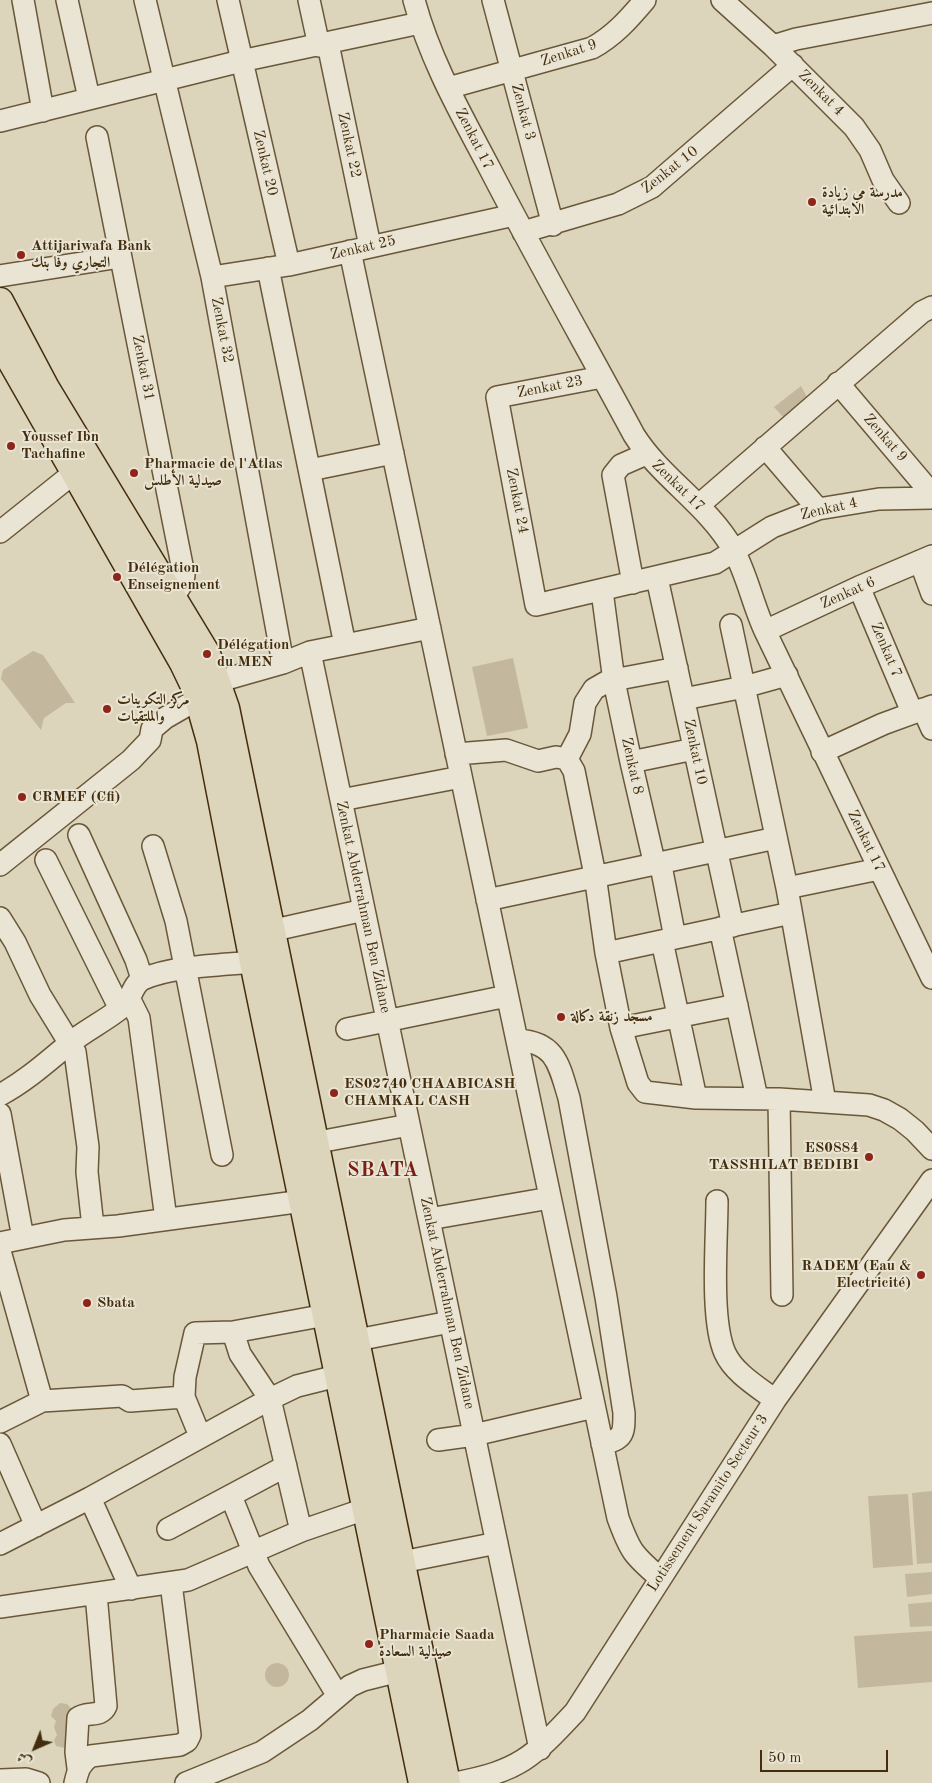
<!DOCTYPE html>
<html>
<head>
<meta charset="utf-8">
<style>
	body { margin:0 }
	#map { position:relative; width:932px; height:1783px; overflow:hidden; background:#ddd5bb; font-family:"Old Standard TT",Amiri,serif }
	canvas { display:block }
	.north { position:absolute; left:10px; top:1723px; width:50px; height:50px; -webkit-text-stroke:4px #e9e4d3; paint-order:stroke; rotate:224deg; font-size:14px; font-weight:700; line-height:20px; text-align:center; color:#432d0c }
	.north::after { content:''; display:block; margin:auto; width:18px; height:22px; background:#432d0c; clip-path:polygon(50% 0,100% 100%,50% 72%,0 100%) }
	.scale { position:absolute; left:760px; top:1750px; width:128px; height:22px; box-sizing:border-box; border:2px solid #432d0c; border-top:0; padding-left:6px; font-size:15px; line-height:18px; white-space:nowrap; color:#432d0c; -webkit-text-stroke:4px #e9e4d3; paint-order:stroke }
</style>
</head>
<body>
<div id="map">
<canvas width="932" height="1783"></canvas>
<div class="north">ش</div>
<div class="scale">50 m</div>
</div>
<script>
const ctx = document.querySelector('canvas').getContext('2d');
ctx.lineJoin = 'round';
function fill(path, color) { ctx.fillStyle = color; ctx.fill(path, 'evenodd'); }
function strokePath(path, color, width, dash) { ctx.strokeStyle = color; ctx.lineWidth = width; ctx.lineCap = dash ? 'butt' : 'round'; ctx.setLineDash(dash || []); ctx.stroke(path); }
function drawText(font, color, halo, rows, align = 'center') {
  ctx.font = font + ' "Old Standard TT",Amiri,serif'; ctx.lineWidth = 4; ctx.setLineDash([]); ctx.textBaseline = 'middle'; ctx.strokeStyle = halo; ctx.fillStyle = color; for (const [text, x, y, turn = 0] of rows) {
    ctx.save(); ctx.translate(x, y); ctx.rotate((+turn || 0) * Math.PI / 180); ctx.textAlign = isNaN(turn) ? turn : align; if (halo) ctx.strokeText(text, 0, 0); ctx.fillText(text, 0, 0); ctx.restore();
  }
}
const green = new Path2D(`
	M 801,386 L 807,397 L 784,418 L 774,407 Z
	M 33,651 L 43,655 L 75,703 L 66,703 L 44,718 L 41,730 L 1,679 L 3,670 Z
	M 513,658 L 528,728 L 487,736 L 472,667 Z
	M 932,1491 L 932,1563 L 917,1564 L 912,1493 Z
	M 908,1494 L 913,1565 L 873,1568 L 868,1496 Z
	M 932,1572 L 932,1594 L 907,1597 L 905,1574 Z
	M 932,1602 L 932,1626 L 910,1627 L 908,1604 Z
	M 932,1631 L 932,1682 L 858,1688 L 854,1636 Z
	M265 1675a12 12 0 1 1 24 0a12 12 0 1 1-24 0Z
	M 60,1703 L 67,1704 L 72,1709 L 69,1749 L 56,1746 L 54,1740 L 57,1735 L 54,1727 L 56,1721 L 51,1716 L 53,1709 Z`);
const minor = new Path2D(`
	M 23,0 L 43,111
	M 67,0 L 89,98
	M 145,0 L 212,277 L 283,663
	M 228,0 L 289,265
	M 309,0 L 319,46
	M 414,0 C 430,60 461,114 490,169 C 536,258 586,346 634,435 C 661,478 707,504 733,549 C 747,574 753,606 766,633 C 821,748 876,863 932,978
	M 493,0 L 553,225
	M 722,0 L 773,46 L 854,127 L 870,150 L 883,180 L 899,203
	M 328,44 L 370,246
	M 773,46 L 796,39 L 932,13
	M 448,88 L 592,48 C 614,36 629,19 645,0
	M 0,121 L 241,61 L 420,23
	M 97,137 L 184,575 L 183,582 L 174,596
	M 523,232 L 618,204 L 652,187 L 793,65
	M 350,251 L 618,1518 C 630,1551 633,1555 660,1578
	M 268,268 L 345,645
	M 0,276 L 120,257
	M 212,277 L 289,265 L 514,215
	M 602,377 L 497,397 L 536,605 L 715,563 L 772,527 L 818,509 L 879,499 L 932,498
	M 838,383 L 932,494
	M 765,447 L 818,509
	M 310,470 L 393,453
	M 699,505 L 922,312 L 932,307
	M 0,532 L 75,472
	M 920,561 L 932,594
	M 657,578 L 733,926
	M 633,583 L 613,475 L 621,465 L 646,454
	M 859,587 L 912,712
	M 602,591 L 614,681 L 631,762 L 653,857 L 662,871 L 675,938
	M 731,625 L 787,888 L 825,1102
	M 765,631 L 859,587 L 932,556
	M 310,652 L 540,1749
	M 202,686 L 283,663 L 310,652 L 430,628
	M 684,699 L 744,687 L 787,675
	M 923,709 L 932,729
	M 822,752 L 883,724 L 932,706
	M 456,754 L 506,750 L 538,761 L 556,757 L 567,759 L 574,771 L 595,875 L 606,953 L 621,1028 L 638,1083 L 645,1092 L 696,1098 L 779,1099 L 869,1105 L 884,1110 L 900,1119 L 915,1131 L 932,1149
	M 567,759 L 580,734 L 585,703 L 594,689 L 608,681 L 677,668
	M 631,762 L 694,749
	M 341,800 L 461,777
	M 79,835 L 136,960 L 142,979
	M 153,846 L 176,921 L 222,1155
	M 46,860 L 120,1009
	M 0,865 L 131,760 L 150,740 L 152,729 L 165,718 L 198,699
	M 787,888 L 879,869
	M 487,900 L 776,838
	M 0,918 L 15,942 L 40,995 L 75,1052 L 88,1147 L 87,1172 L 93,1227
	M 720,928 L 757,1098
	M 270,931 L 364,910
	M 662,941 L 696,1098
	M 606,953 L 791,913
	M 130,1000 L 139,1018 L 166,1219
	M 621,1028 L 737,1005
	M 347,1029 L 507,996
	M 517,1040 C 556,1042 559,1065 569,1098 L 606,1297 L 624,1413 C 624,1434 624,1439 602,1444
	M 0,1095 C 26,1081 47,1062 70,1043 C 86,1030 105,1021 121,1008 C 132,1000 132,984 143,979 C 171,966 222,965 253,962
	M 779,1099 L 782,1295
	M 0,1114 L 23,1238
	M 313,1143 L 409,1125
	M 717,1201 C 717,1240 710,1320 725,1353 C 734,1373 758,1387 775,1400
	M 429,1219 L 550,1198
	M 0,1243 L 64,1230 L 118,1226 L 303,1201
	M 0,1251 L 42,1401
	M 233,1332 L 240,1354 L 270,1399 L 301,1531
	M 357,1340 L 450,1322
	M 0,1422 L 42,1401 L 122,1396 L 130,1401 L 184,1397
	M 200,1436 L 184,1397 L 185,1377 L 195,1333 L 233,1332 L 326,1315
	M 438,1440 L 474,1435 L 594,1407
	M 0,1444 L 36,1526
	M 231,1496 L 259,1566 L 338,1696
	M 90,1498 L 131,1589
	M 168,1529 L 286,1466
	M 0,1544 L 90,1498 L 270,1399 L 297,1386 L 337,1376
	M 402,1562 L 497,1543
	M 0,1607 L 188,1580 L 301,1531 L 365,1509
	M 78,1768 L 76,1752 L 78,1718 C 87,1711 101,1718 106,1706 L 96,1594
	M 0,1780 L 26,1779 L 39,1783
	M 75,1783 C 78,1770 80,1763 91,1756 L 180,1745 L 187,1741 L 190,1735 L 171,1583
	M 186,1783 L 262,1752 L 310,1720 L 350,1686 L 363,1680 L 399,1671
	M 455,1783 C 519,1771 532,1758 575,1712 L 775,1400 L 932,1180`);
const major = new Path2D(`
	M 0,301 L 46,388 L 207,654 L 226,708 L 447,1783
	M 0,342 L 183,663 L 195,688 L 210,741 L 253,962 L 422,1783`);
const markers = [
	[812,202,5,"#8f2418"],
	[21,255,5,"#8f2418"],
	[11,446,5,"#8f2418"],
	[134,473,5,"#8f2418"],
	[117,577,5,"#8f2418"],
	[207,654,5,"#8f2418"],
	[107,709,5,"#8f2418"],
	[22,797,5,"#8f2418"],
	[561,1017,5,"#8f2418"],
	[334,1093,5,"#8f2418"],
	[869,1157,5,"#8f2418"],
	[921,1275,5,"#8f2418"],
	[87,1303,5,"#8f2418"],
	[369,1644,5,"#8f2418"]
];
const streetNames = [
	["Zenkat 9",569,53,-18],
	["Zenkat 4",821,93,45],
	["Zenkat 3",523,112,75],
	["Zenkat 17",474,139,63],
	["Zenkat 22",349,145,78],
	["Zenkat 20",265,163,77],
	["Zenkat 10",670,170,-38],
	["Zenkat 25",363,248,-13],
	["Zenkat 32",222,330,79],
	["Zenkat 31",143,368,79],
	["Zenkat 23",550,387,-11],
	["Zenkat 9",885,438,49],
	["Zenkat 17",678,486,44],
	["Zenkat 24",517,501,79],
	["Zenkat 4",829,509,-13],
	["Zenkat 6",848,593,-24],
	["Zenkat 7",886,650,67],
	["Zenkat 10",695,752,78],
	["Zenkat 8",632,766,78],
	["Zenkat 17",866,841,64],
	["Zenkat Abderrahman Ben Zidane",363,907,78],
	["Zenkat Abderrahman Ben Zidane",447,1303,78],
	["Lotissement Saramito Secteur 3",708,1503,-57]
];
const poiNames = [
	["مدرسة مي زيادة",822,193],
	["الابتدائية",822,210],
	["Attijariwafa Bank",31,246],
	["التجاري وفا بنك",31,263],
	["Youssef Ibn",21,437],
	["Tachafine",21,454],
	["Pharmacie de l'Atlas",144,464],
	["صيدلية الأطلس",144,481],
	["Délégation",127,568],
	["Enseignement",127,585],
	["Délégation",217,645],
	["du MEN",217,662],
	["مركز التكوينات",117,700],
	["والملتقيات",117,717],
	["CRMEF (Cfi)",32,797],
	["مسجد زنقة دكالة",571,1017],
	["ES02740 CHAABICASH",344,1084],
	["CHAMKAL CASH",344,1101],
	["ES0884",859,1148,"right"],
	["TASSHILAT BEDIBI",859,1165,"right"],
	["RADEM (Eau &",911,1266,"right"],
	["Electricité)",911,1283,"right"],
	["Sbata",97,1303],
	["Pharmacie Saada",379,1635],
	["صيدلية السعادة",379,1652]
];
const districtNames = [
	["SBATA",383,1171]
];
fill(green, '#c3b89d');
strokePath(minor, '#6a5738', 24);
strokePath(major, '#432d0c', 29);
strokePath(minor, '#e9e4d3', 21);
strokePath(major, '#ddd5bb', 26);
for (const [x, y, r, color] of markers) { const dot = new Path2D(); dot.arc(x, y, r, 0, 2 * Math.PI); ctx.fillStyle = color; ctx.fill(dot); strokePath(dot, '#e9e4d3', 2); }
drawText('15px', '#432d0c', '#e9e4d3', streetNames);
drawText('bold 15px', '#432d0c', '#e9e4d3', poiNames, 'left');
ctx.letterSpacing = '1px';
drawText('bold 20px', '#7a1f14', '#e9e4d3', districtNames);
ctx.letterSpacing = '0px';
</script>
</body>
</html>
